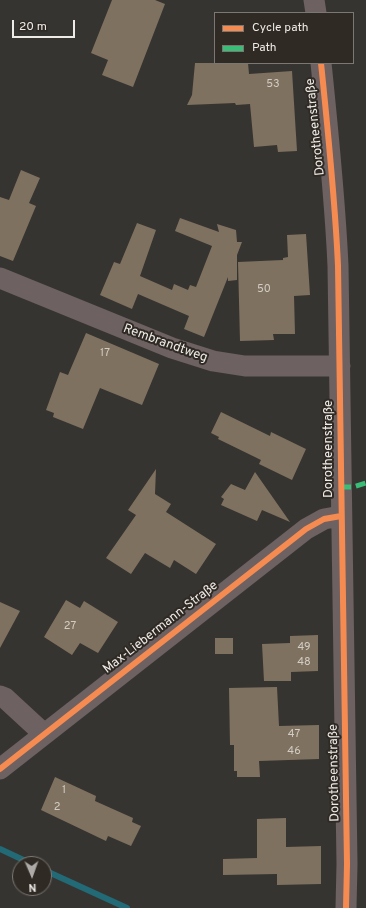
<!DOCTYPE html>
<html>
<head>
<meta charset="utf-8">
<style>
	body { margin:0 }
	#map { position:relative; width:366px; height:908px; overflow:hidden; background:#363431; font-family:Overpass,sans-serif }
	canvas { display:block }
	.legend { position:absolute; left:214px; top:12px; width:140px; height:52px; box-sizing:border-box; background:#2f2a24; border:1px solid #7b7772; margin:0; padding:5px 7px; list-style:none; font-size:12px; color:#eeeae6 }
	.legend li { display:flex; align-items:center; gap:8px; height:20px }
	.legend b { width:20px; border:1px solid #7b7772 }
	.north { position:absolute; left:12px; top:856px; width:40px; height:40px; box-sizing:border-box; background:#2f2a24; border:1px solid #7b7772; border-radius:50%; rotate:178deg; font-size:11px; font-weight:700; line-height:16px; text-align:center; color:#eeeae6 }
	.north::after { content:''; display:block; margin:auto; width:14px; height:18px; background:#aeaaa7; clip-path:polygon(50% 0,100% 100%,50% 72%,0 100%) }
	.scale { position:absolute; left:12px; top:20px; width:63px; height:18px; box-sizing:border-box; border:2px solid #eeeae6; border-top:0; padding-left:5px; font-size:12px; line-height:14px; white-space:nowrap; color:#eeeae6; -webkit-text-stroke:3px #2f2a24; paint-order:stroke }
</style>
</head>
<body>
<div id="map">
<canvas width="366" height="908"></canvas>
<ul class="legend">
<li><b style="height:5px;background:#f68b52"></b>Cycle path</li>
<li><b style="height:5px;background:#3abd76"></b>Path</li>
</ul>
<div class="north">N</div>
<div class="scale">20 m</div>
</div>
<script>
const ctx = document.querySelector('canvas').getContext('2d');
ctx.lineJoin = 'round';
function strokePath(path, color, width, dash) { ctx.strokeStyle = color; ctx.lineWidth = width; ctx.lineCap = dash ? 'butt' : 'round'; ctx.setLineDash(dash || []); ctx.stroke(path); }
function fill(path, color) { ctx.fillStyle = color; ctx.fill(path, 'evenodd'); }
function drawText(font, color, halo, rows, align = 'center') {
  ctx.font = font + ' Overpass,sans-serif'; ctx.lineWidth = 4; ctx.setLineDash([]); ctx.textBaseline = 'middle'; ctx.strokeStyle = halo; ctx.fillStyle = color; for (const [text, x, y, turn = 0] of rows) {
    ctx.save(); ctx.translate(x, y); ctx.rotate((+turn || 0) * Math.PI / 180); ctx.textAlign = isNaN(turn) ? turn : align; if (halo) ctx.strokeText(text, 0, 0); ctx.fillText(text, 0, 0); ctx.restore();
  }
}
const stream = new Path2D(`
	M 0,849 L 32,864
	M 44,870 L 127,908`);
const building = new Path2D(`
	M 112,0 L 155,0 L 165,4 L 133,87 L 102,75 L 108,60 L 91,53 Z
	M 195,63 L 248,63 L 249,74 L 292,71 L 297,151 L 278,152 L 277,145 L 254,147 L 250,104 L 236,105 L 235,103 L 187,105 L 192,95 Z
	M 21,170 L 40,178 L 29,203 L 36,206 L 13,261 L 0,256 L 0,197 L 9,200 Z
	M 180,218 L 219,232 L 217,224 L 236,230 L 237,242 L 242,242 L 237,255 L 237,280 L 228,281 L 228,277 L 204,337 L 184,329 L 189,316 L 138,294 L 132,309 L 100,295 L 114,262 L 120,264 L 137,223 L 156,230 L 140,276 L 172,290 L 174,284 L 188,290 L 190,285 L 196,287 L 212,246 L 175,231 Z
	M 306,234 L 310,295 L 294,296 L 295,334 L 273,334 L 274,340 L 240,341 L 238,262 L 283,260 L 283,258 L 288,257 L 287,235 Z
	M 86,333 L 159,364 L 142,405 L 100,388 L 83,429 L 53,417 L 54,413 L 46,410 L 60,372 L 68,375 Z
	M 221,412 L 270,436 L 271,432 L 306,449 L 292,480 L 259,464 L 261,460 L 218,439 L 219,437 L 211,433 Z
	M 156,469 L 155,494 L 171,504 L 166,512 L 216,544 L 196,574 L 174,560 L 170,568 L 145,553 L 131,574 L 106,558 L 136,515 L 128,510 Z
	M 255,472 L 290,522 L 262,510 L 257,521 L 221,505 L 224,499 L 221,497 L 231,484 L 245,490 Z
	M 66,600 L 80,608 L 84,601 L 118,622 L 98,653 L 80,643 L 72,655 L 44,637 Z
	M 0,602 L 20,611 L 0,648 Z
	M 318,635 L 318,671 L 291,672 L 291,681 L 264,681 L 262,644 L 290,643 L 290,636 Z
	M 215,638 L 233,638 L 233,654 L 215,654 Z
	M 277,687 L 279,726 L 319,725 L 319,759 L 259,761 L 260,777 L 237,777 L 237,771 L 234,771 L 234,745 L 230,745 L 229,688 Z
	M 55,777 L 96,796 L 95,801 L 133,818 L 132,822 L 141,826 L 131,846 L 108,836 L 106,841 L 41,810 Z
	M 286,818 L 286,847 L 321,846 L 321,884 L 277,885 L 277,874 L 223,875 L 223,859 L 257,858 L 257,819 Z`);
const street = new Path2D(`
	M 314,0 L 316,13
	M 321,63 C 328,131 335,198 338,266 L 347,864 L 346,908
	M 0,278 L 172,348 L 213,361 L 245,366 L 340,366
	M 0,696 L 5,698 L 44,734
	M 0,769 L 306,529 L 324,519 L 341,516`);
const quiet = new Path2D(`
	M 341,487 L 353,487 L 366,483`);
const cycleway = new Path2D(`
	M 321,63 C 328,131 335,198 338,266 L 347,864 L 346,908
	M 0,769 L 306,529 L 324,519 L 341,516`);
const numberNames = [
	["53",273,85],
	["50",264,290],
	["17",105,354],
	["27",70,627],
	["49",304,648],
	["48",304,663],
	["47",294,735],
	["46",294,752],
	["1",64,791],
	["2",57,808]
];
const streetNames = [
	["Dorotheenstraße",316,127,-96],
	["Rembrandtweg",165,344,20],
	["Dorotheenstraße",329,449,-90],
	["Max-Liebermann-Straße",161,628,-38],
	["Dorotheenstraße",335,773,-91]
];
strokePath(stream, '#226a76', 6);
fill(building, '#7f715f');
strokePath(street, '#6d6162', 21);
strokePath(quiet, '#3abd76', 5, [10, 5]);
strokePath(cycleway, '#f68b52', 6);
drawText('11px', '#d2ccc4', null, numberNames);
drawText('13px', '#eeeae6', '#2f2a24', streetNames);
</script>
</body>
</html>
